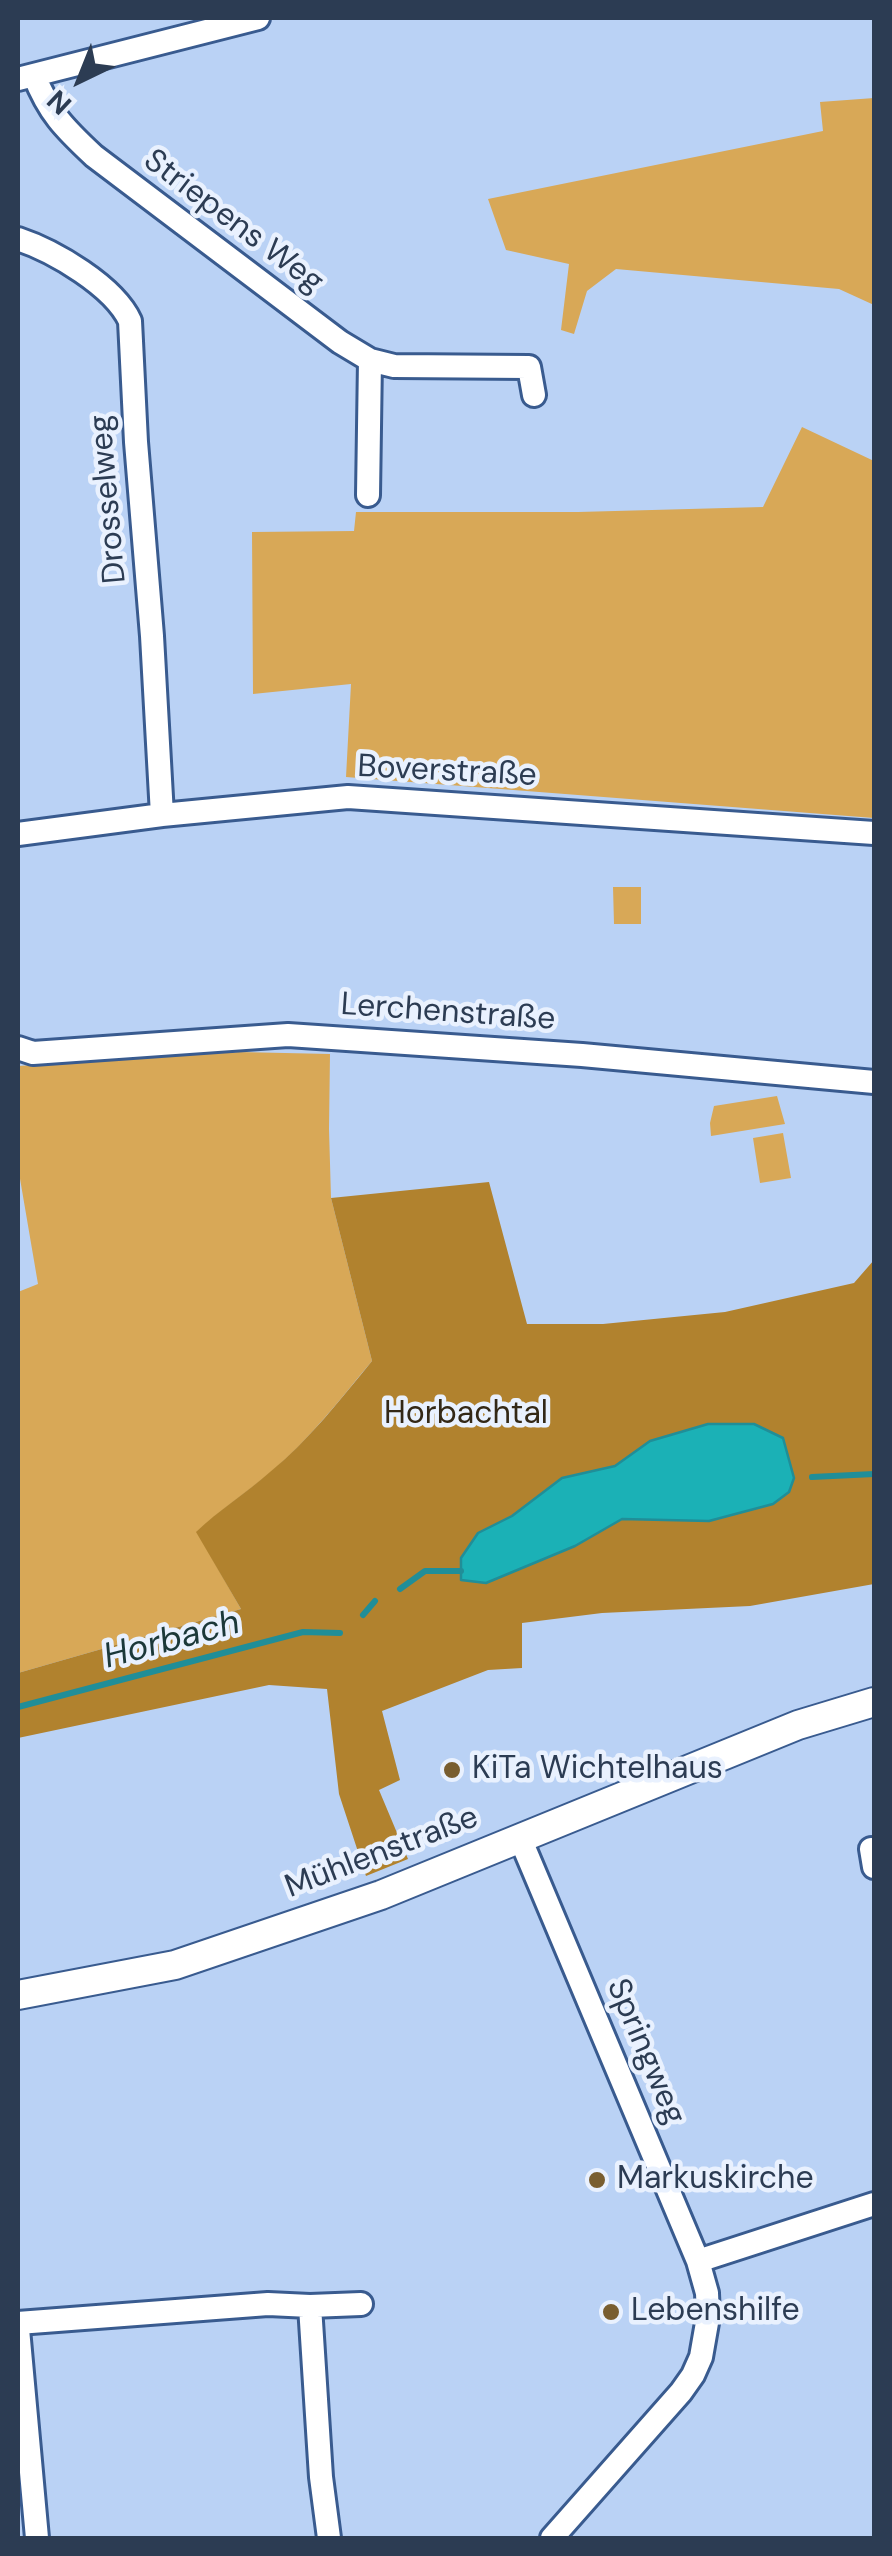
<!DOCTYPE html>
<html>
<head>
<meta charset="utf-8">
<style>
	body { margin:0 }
	#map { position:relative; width:892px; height:2556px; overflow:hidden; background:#bad2f5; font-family:"DM Sans",sans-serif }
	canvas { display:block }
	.frame { position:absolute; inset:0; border:20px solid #2c3c53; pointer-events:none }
	.north { position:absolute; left:30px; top:30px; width:100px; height:100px; -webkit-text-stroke:8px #e9f1fe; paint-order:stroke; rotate:223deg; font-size:28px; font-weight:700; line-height:40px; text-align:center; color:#2c3c53 }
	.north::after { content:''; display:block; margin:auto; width:35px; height:45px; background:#2c3c53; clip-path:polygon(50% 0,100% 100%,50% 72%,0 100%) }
</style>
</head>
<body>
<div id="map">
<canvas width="892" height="2556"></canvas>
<div class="frame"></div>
<div class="north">N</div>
</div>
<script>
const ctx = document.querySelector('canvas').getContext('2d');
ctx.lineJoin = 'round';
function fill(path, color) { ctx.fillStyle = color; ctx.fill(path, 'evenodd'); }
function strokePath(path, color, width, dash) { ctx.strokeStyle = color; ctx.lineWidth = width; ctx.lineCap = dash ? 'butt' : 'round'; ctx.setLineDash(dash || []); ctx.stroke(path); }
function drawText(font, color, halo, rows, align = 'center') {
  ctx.font = font + ' "DM Sans",sans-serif'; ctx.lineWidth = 9; ctx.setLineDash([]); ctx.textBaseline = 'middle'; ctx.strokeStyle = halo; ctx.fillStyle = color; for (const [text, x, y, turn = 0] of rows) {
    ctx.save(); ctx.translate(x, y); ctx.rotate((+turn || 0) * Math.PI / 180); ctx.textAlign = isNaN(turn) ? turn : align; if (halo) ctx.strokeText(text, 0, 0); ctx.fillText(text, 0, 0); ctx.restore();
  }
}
const green = new Path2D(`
	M 874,98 L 874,305 L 839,289 L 616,269 L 587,291 L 574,334 L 561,330 L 569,264 L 506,250 L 488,199 L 823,131 L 820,102 Z
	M 802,427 L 874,461 L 874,818 L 346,777 L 351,684 L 253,694 L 252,532 L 354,531 L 356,512 L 578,512 L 763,507 Z
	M 613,887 L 641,887 L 641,924 L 614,924 Z
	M 239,1052 L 330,1054 L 329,1129 L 331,1198 L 372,1361 C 340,1399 309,1440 271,1472 C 246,1493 220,1510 197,1532 L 241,1609 L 18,1673 L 18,1292 L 38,1284 L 18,1167 L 18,1066 Z
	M 777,1096 L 785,1124 L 711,1136 L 710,1123 L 714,1106 Z
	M 783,1133 L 791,1178 L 760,1183 L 753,1138 Z`);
const forest = new Path2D(`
	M 489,1182 L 527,1324 L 603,1324 L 725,1312 L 854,1283 L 874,1260 L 874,1584 L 750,1606 L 602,1613 L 522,1623 L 522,1668 L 488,1670 L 382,1711 L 400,1780 L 379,1790 L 408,1859 L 366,1876 L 339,1794 L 327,1689 L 269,1685 L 18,1738 L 18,1673 L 241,1609 L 196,1532 C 219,1510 246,1493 270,1472 C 309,1440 340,1400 372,1361 L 331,1198 ZM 615,1466 L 794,1478 L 789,1492 L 773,1504 L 752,1510 L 709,1521 L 622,1519 L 575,1546 L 486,1583 L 461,1580 L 478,1533 L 512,1516 L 562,1478 Z`);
const water = new Path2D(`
	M 708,1424 L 754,1424 L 783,1438 L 794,1478 L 789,1492 L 773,1504 L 709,1521 L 622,1519 L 575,1546 L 486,1583 L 461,1580 L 461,1558 L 478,1533 L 512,1516 L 562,1478 L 615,1466 L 650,1441 Z`);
const stream = new Path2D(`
	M 812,1477 L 874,1474
	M 400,1589 L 425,1571 L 461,1571
	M 363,1615 L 375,1601
	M 18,1707 L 303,1632 L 340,1633`);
const minor = new Path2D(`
	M 34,75 C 49,113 64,128 94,156 L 340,342 L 370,360 L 394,366 L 529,367 L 534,395
	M 18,79 L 258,18
	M 18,239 C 54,251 114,286 130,321 L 136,442 L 152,636 L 162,815
	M 368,495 L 370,360
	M 18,834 L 162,815 L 348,797 L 874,833
	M 18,1048 L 33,1053 L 288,1035 L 582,1055 L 874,1082
	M 520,1838 L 698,2261 L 707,2293 L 708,2317 L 701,2357 L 693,2375 L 681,2392 L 552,2538
	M 871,1849 L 874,1867
	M 698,2261 L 874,2204
	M 310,2306 L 321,2477 L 329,2538
	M 18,2323 L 268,2304 L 310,2306 L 361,2304
	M 18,2329 L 37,2538`);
const tertiary = new Path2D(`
	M 18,1995 L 175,1965 L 381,1895 L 798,1725 L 874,1702`);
const markers = [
	[452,1770,10,"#795e30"],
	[597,2180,10,"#795e30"],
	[611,2312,10,"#795e30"]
];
const streetNames = [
	["Striepens Weg",233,222,37],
	["Drosselweg",109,499,-95],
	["Boverstraße",447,772,3],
	["Lerchenstraße",448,1013,4],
	["Mühlenstraße",382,1853,-21],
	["Springweg",645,2052,67]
];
const parkNames = [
	["Horbachtal",466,1415]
];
const poiNames = [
	["KiTa Wichtelhaus",472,1770],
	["Markuskirche",617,2180],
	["Lebenshilfe",631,2312]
];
const waterNames = [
	["Horbach",172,1641,-15]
];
fill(green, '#d8a857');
fill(forest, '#b1822e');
fill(water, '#1bb1b6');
strokePath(water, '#208e98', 2.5);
strokePath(stream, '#208e98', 6);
strokePath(minor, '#395b8f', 28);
strokePath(tertiary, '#395b8f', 32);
strokePath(minor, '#fff', 22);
strokePath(tertiary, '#fff', 28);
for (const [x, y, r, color] of markers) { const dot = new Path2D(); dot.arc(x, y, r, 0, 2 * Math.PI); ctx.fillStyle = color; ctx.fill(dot); strokePath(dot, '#e9f1fe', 4); }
drawText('32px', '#2c3c53', '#e9f1fe', streetNames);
drawText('32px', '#332816', '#e9f1fe', parkNames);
drawText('32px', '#2c3c53', '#e9f1fe', poiNames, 'left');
drawText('italic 35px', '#1b3839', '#e9f1fe', waterNames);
</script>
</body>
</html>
